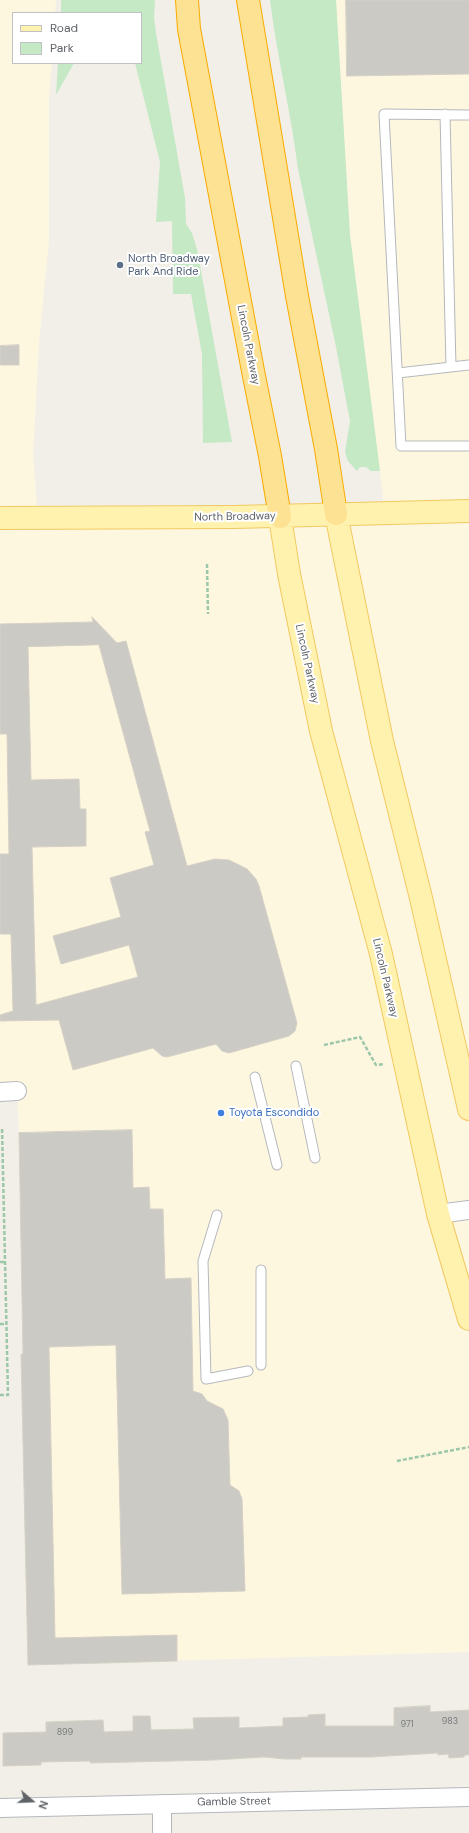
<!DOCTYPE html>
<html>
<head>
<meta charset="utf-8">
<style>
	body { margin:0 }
	#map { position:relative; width:469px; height:1833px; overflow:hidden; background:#f1efe8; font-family:"DM Sans",sans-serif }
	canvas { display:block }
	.legend { position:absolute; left:12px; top:12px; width:130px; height:52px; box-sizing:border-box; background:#fff; border:1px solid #bfc1c3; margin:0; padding:5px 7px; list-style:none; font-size:12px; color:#5f6368 }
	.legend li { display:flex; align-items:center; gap:8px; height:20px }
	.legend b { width:20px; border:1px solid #bfc1c3 }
	.north { position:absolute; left:12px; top:1781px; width:40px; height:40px; -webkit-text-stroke:3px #fff; paint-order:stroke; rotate:109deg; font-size:11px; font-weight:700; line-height:16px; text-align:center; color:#5f6368 }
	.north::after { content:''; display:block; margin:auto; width:14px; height:18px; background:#5f6368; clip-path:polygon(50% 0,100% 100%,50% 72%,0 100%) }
</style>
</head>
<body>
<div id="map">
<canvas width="469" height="1833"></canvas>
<ul class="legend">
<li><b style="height:5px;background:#fff2af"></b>Road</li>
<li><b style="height:11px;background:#c5e8c5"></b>Park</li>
</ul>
<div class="north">N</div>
</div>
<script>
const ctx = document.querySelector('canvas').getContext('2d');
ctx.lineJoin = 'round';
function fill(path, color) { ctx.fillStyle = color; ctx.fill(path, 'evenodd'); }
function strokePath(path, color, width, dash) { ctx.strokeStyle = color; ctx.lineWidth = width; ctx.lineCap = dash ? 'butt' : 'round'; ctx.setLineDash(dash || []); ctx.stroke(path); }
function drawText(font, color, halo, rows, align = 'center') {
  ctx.font = font + ' "DM Sans",sans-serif'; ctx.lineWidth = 4; ctx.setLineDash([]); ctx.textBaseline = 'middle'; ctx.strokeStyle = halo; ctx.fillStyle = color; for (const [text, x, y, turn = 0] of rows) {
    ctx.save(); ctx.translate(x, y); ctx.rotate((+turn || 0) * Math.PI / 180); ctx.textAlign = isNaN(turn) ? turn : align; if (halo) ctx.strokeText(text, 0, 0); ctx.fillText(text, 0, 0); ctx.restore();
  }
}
const commercial = new Path2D(`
	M 0,0 L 56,0 L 55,13 L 13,13 L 13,63 L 52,63 L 49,96 L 49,240 L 39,343 L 33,455 L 38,518 L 385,513 L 350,235 L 336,0 L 469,0 L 469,1652 L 30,1665 L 19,1130 L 17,1091 L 0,1092 Z`);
const green = new Path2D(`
	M 61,0 L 155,0 L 154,17 L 156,33 L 185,198 L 186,224 L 192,233 L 197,249 L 232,442 L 203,443 L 202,354 L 191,294 L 173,294 L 172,221 L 156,222 L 160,162 L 135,63 L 141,63 L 141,13 L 61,13 Z
	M 270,0 L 336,0 L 350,235 L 380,471 L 371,471 L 366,467 L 360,467 L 357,471 L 348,461 L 345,452 L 350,421 L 336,347 L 298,169 C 291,112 277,57 270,0 Z
	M 58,63 L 74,63 L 56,95 Z`);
const building = new Path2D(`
	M 346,0 L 469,0 L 469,74 L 347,76 Z
	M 19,345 L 19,365 L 0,365 L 0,346 Z
	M 92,617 L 117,643 L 126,641 L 187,866 L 215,859 L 229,860 L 247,869 L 256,879 L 259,886 L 297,1023 L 295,1031 L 289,1036 L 229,1053 L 222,1051 L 216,1044 L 167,1057 L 162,1056 L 153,1048 L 73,1070 L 59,1020 L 0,1021 L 0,1015 L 13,1011 L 11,934 L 0,934 L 0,854 L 9,854 L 7,734 L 0,734 L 0,624 L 93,622 ZM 99,645 L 150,831 L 145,832 L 154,865 L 110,878 L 121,917 L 53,936 L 61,964 L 129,945 L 138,977 L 36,1005 L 32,847 L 86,846 L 86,809 L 80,809 L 79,779 L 31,780 L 28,647 Z
	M 132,1130 L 133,1188 L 149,1187 L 150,1209 L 163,1209 L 165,1279 L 191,1278 L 193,1391 L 202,1394 L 207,1401 L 223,1409 L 228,1420 L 230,1485 L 239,1491 L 242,1499 L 245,1591 L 122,1594 L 116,1345 L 49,1347 L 55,1638 L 177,1635 L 177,1661 L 28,1665 L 21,1354 L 23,1354 L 19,1133 Z
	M 430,1706 L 430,1712 L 469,1710 L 469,1755 L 465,1755 L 464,1757 L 449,1758 L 448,1754 L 438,1755 L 438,1753 L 372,1757 L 301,1757 L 301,1759 L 285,1759 L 264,1757 L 214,1760 L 90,1763 L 90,1761 L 41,1762 L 41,1765 L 3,1766 L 3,1733 L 46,1732 L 46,1722 L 103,1720 L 104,1732 L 133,1731 L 133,1716 L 150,1716 L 151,1730 L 194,1729 L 193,1718 L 239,1717 L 239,1728 L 283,1726 L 283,1718 L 308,1717 L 308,1715 L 325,1714 L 325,1726 L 394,1726 L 394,1708 Z`);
const path = new Path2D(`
	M 207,564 L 208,614
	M 324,1045 L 360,1037 L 376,1065 L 384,1064
	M 0,1262 L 5,1262
	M 0,1324 L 6,1324
	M 0,1395 L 8,1395 L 2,1127
	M 397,1461 L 469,1447`);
const service = new Path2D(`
	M 445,114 L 451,367
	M 469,115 L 384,114 L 401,446 L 469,446
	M 398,373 L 469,365
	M 296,1066 L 315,1158
	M 255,1077 L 277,1165
	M 217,1215 L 203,1261 L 206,1379 L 248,1371
	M 261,1365 L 261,1270`);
const minor = new Path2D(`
	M 0,1092 L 17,1091
	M 438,1214 L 469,1210
	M 162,1804 L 162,1833
	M 0,1808 L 469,1797`);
const primary = new Path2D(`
	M 336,514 L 382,741 L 421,898 L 469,1109
	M 280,517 L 289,574 L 321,731 L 381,954 L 438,1214 L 469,1319
	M 0,518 L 234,517 L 469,511`);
const motorway = new Path2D(`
	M 187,0 L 189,29 L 253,371 L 270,456 L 280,517
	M 248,0 L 297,296 L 326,449 L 336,514`);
const markers = [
	[120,265,4,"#5c6f8a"],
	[221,1113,4,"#3f7fe0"]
];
const numberNames = [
	["983",450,1722],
	["971",407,1725],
	["899",65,1733]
];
const serviceNames = [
	["North Broadway",128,259],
	["Park And Ride",128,272]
];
const streetNames = [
	["Lincoln Parkway",248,345,79],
	["North Broadway",235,517,-1],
	["Lincoln Parkway",307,664,78],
	["Lincoln Parkway",385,978,77],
	["Gamble Street",234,1802,-1]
];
const shopNames = [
	["Toyota Escondido",229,1113]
];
fill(commercial, '#fef7e0');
fill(green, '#c5e8c5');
fill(building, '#cccac5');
strokePath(building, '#d6d1c6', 1);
strokePath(service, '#b5b8bc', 11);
strokePath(minor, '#b5b8bc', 20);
strokePath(primary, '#f2c960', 24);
strokePath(motorway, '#f9ab00', 24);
strokePath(path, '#9cc7a9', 2.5, [4, 2]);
strokePath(service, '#fff', 9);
strokePath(minor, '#fff', 18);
strokePath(primary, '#fff2af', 22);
strokePath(motorway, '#fde293', 22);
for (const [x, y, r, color] of markers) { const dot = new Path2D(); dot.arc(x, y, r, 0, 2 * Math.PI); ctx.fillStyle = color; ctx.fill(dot); strokePath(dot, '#fff', 1.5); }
drawText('9px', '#7a7d7f', null, numberNames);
drawText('11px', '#4e5e75', '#fff', serviceNames, 'left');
drawText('11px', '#5f6368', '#fff', streetNames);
drawText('11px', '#366cbe', '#fff', shopNames, 'left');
</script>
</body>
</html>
